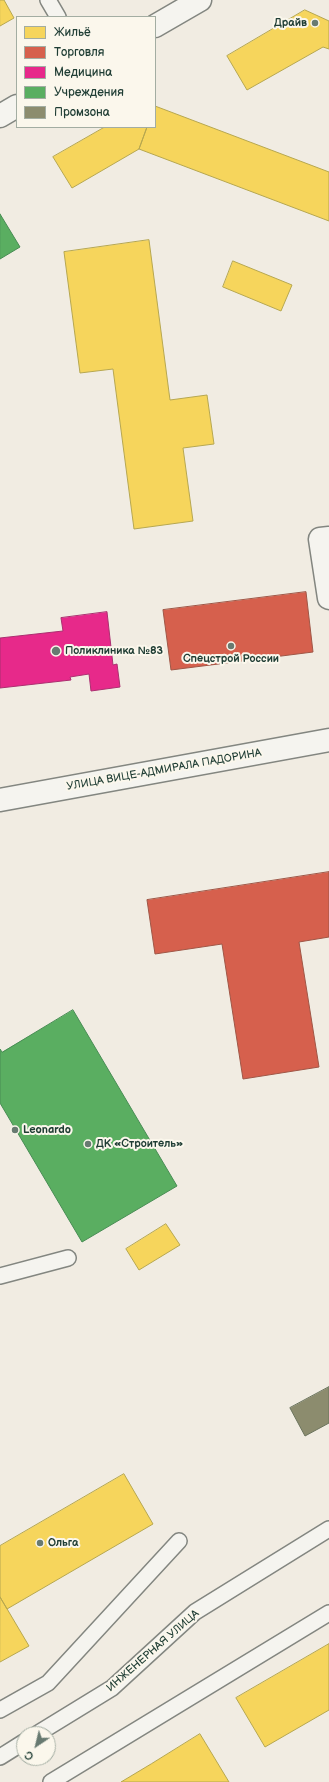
<!DOCTYPE html>
<html>
<head>
<meta charset="utf-8">
<style>
	body { margin:0 }
	#map { position:relative; width:329px; height:1782px; overflow:hidden; background:#f1ece2; font-family:"Balsamiq Sans",sans-serif }
	canvas { display:block }
	.legend { position:absolute; left:16px; top:16px; width:140px; height:112px; box-sizing:border-box; background:#fbf7ec; border:1px solid #a3ada2; margin:0; padding:5px 7px; list-style:none; font-size:12px; color:#1f3d34 }
	.legend li { display:flex; align-items:center; gap:8px; height:20px }
	.legend b { width:20px; border:1px solid #a3ada2 }
	.north { position:absolute; left:16px; top:1726px; width:40px; height:40px; box-sizing:border-box; background:#fbf7ec; border:1px solid #a3ada2; border-radius:50%; rotate:215deg; font-size:11px; font-weight:700; line-height:16px; text-align:center; color:#1f3d34 }
	.north::after { content:''; display:block; margin:auto; width:14px; height:18px; background:#687a71; clip-path:polygon(50% 0,100% 100%,50% 72%,0 100%) }
</style>
</head>
<body>
<div id="map">
<canvas width="329" height="1782"></canvas>
<ul class="legend">
<li><b style="height:11px;background:#f6d55c"></b>Жильё</li>
<li><b style="height:11px;background:#d6604d"></b>Торговля</li>
<li><b style="height:11px;background:#e7298a"></b>Медицина</li>
<li><b style="height:11px;background:#5aae61"></b>Учреждения</li>
<li><b style="height:11px;background:#8c8c6e"></b>Промзона</li>
</ul>
<div class="north">С</div>
</div>
<script>
const ctx = document.querySelector('canvas').getContext('2d');
ctx.lineJoin = 'round';
function fill(path, color) { ctx.fillStyle = color; ctx.fill(path, 'evenodd'); }
function strokePath(path, color, width, dash) { ctx.strokeStyle = color; ctx.lineWidth = width; ctx.lineCap = dash ? 'butt' : 'round'; ctx.setLineDash(dash || []); ctx.stroke(path); }
function drawText(font, color, halo, rows, align = 'center') {
  ctx.font = font + ' "Balsamiq Sans",sans-serif'; ctx.lineWidth = 4; ctx.setLineDash([]); ctx.textBaseline = 'middle'; ctx.strokeStyle = halo; ctx.fillStyle = color; for (const [text, x, y, turn = 0] of rows) {
    ctx.save(); ctx.translate(x, y); ctx.rotate((+turn || 0) * Math.PI / 180); ctx.textAlign = isNaN(turn) ? turn : align; if (halo) ctx.strokeText(text, 0, 0); ctx.fillText(text, 0, 0); ctx.restore();
  }
}
const homes = new Path2D(`
	M 0,0 L 4,0 L 14,18 L 0,26 Z
	M 305,10 L 329,21 L 329,49 L 323,47 L 247,90 L 227,56 Z
	M 155,106 L 329,172 L 329,221 L 139,149 L 147,127 L 155,127 Z
	M 105,127 L 147,127 L 139,149 L 72,188 L 53,157 Z
	M 149,240 L 170,400 L 207,395 L 214,444 L 183,448 L 193,521 L 134,529 L 113,369 L 80,373 L 64,252 Z
	M 233,261 L 292,285 L 281,311 L 223,287 Z
	M 166,1224 L 180,1245 L 139,1270 L 126,1249 Z
	M 124,1474 L 153,1524 L 7,1609 L 0,1597 L 0,1546 Z
	M 0,1597 L 29,1646 L 0,1662 Z
	M 329,1644 L 329,1710 L 265,1747 L 236,1698 Z
	M 200,1734 L 229,1782 L 121,1782 L 151,1764 Z`);
const shops = new Path2D(`
	M 306,592 L 313,652 L 171,670 L 163,610 Z
	M 329,872 L 329,937 L 299,942 L 319,1067 L 243,1079 L 222,944 L 155,954 L 147,900 Z`);
const health = new Path2D(`
	M 107,612 L 113,665 L 117,664 L 120,687 L 91,691 L 89,674 L 70,677 L 71,680 L 0,688 L 0,638 L 63,631 L 61,618 Z`);
const public = new Path2D(`
	M 0,214 L 20,247 L 0,259 Z
	M 73,1010 L 177,1186 L 82,1242 L 0,1103 L 0,1049 L 2,1052 Z`);
const industry = new Path2D(`
	M 329,1387 L 329,1423 L 305,1436 L 290,1408 Z`);
const lane = new Path2D(`
	M 48,0 L 58,17
	M 0,1276 L 68,1258
	M 0,1710 L 48,1683 L 179,1541
	M 37,1734 L 112,1688 L 195,1612 L 329,1529
	M 0,1757 L 24,1742
	M 51,1782 L 329,1613`);
const street = new Path2D(`
	M 329,538 L 320,539 L 329,598`);
const secondary = new Path2D(`
	M 155,26 L 200,0
	M 0,116 L 17,106
	M 0,800 L 329,740`);
const markers = [
	[315,23,4,"#687a71"],
	[231,646,4,"#687a71"],
	[56,651,5,"#687a71"],
	[15,1130,4,"#687a71"],
	[88,1144,4,"#687a71"],
	[40,1543,4,"#687a71"]
];
const poiNames = [
	["Драйв",307,23,"right"],
	["Поликлиника №83",65,651],
	["Спецстрой России",231,659,"center"],
	["Leonardo",23,1130],
	["ДК «Строитель»",96,1144],
	["Ольга",48,1543]
];
const streetNames = [
	["УЛИЦА ВИЦЕ-АДМИРАЛА ПАДОРИНА",164,770,-10],
	["ИНЖЕНЕРНАЯ УЛИЦА",153,1651,-41]
];
fill(homes, '#f6d55c');
strokePath(homes, '#b6a750', 1);
fill(shops, '#d6604d');
strokePath(shops, '#9f5646', 1);
fill(health, '#e7298a');
strokePath(health, '#ab2f70', 1);
fill(public, '#5aae61');
strokePath(public, '#488c54', 1);
fill(industry, '#8c8c6e');
strokePath(industry, '#6b745d', 1);
strokePath(lane, '#838680', 18);
strokePath(street, '#838680', 25);
strokePath(secondary, '#838680', 25);
strokePath(lane, '#f5f4ef', 15);
strokePath(street, '#f5f4ef', 22);
strokePath(secondary, '#f5f4ef', 22);
for (const [x, y, r, color] of markers) { const dot = new Path2D(); dot.arc(x, y, r, 0, 2 * Math.PI); ctx.fillStyle = color; ctx.fill(dot); strokePath(dot, '#fbf7ec', 1.5); }
drawText('bold 11px', '#1f3d34', '#fbf7ec', poiNames, 'left');
drawText('11px', '#1f3d34', '#fbf7ec', streetNames);
</script>
</body>
</html>
